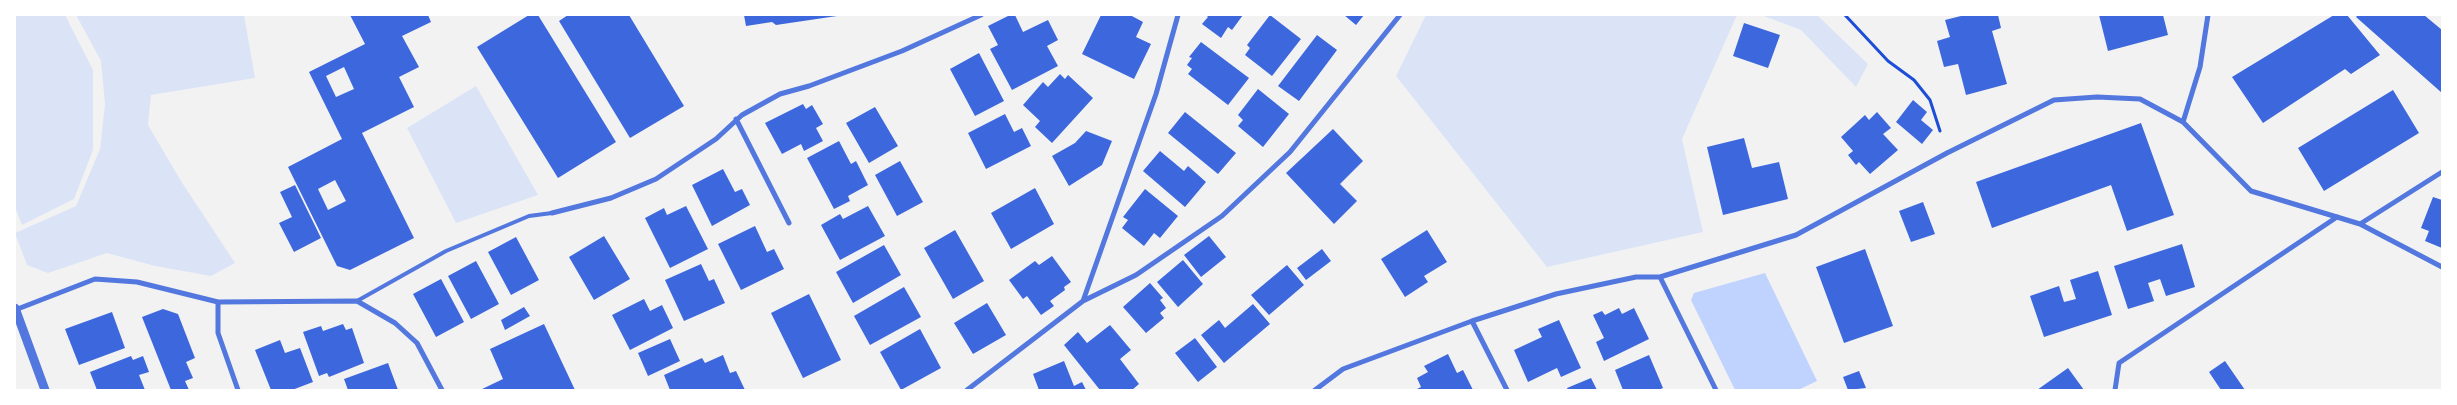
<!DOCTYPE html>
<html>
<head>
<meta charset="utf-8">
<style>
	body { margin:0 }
	#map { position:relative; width:2457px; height:405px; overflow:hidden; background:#f2f2f2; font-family:"Archivo Narrow",sans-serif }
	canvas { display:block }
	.frame { position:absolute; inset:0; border:16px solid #fff; pointer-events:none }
</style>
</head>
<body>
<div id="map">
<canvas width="2457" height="405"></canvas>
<div class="frame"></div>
</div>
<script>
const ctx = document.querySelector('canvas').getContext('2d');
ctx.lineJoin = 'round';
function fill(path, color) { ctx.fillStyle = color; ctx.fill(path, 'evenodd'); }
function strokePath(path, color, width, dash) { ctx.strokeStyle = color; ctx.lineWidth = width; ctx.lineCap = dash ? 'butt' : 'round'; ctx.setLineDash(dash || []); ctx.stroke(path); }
const green = new Path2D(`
	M 15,15 L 65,15 L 93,70 L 93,150 L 74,199 L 22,225 L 15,207 Z
	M 76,15 L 244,15 L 255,78 L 151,95 L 148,125 L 181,181 L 235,263 L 211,276 L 155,266 L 107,253 L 48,273 L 27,265 L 15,233 L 76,206 L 100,149 L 105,104 L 101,61 Z
	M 1426,15 L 1737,15 L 1682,139 L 1703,232 L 1547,267 L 1396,76 Z
	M 1761,15 L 1817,15 L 1868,64 L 1856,87 L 1801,30 Z
	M 476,86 L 538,195 L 456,223 L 407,128 Z`);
const water = new Path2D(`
	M 1765,273 L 1817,381 L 1798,390 L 1735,390 L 1691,300 L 1694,293 Z`);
const building = new Path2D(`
	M 350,15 L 428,15 L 431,22 L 402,36 L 419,67 L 399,77 L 414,107 L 362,133 L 414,238 L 350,270 L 337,266 L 288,167 L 342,139 L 309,72 L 365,44 ZM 344,67 L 354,89 L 336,97 L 326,76 ZM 335,180 L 346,201 L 328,210 L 318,189 Z
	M 529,15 L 538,15 L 616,142 L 558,178 L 477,47 Z
	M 568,15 L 629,15 L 684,106 L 630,138 L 559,21 Z
	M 744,15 L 837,15 L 837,16 L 776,25 L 772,22 L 746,26 Z
	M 1010,15 L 1015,15 L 1023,32 L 1048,20 L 1058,40 L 1047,46 L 1058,66 L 1012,90 L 990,49 L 998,45 L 988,26 Z
	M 1101,15 L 1130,15 L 1143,22 L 1136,37 L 1151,44 L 1134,79 L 1082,54 Z
	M 1206,15 L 1243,15 L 1232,30 L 1228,27 L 1221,38 L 1202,24 L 1208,17 Z
	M 1270,15 L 1301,39 L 1272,76 L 1245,55 L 1250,48 L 1247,45 Z
	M 1344,15 L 1364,15 L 1356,25 Z
	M 1965,15 L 1998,15 L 2001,28 L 1992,31 L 2007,84 L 1966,95 L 1958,64 L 1944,67 L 1937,41 L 1950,37 L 1945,20 Z
	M 2099,15 L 2163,15 L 2168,35 L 2108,51 Z
	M 2334,15 L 2347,15 L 2380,55 L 2351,74 L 2345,69 L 2263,123 L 2232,77 Z
	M 2358,15 L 2424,15 L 2442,30 L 2442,93 L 2356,17 Z
	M 1744,23 L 1780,35 L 1768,68 L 1733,56 Z
	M 1317,35 L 1337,50 L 1299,101 L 1278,86 Z
	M 1201,42 L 1249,78 L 1228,105 L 1188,74 L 1192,69 L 1187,65 L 1192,58 L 1189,57 Z
	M 979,53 L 1004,101 L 975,116 L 950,69 Z
	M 1060,74 L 1065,79 L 1068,75 L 1093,98 L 1052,143 L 1035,127 L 1040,121 L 1023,105 L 1043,82 L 1048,87 Z
	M 1258,89 L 1289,114 L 1263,147 L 1238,126 L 1243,120 L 1238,115 Z
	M 2393,90 L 2419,133 L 2324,191 L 2298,148 Z
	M 1913,100 L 1927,112 L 1921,120 L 1933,130 L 1922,144 L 1896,122 Z
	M 803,104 L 806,109 L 812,105 L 823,124 L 816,128 L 823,141 L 804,151 L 801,144 L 782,154 L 765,123 Z
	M 875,107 L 898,146 L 869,163 L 846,123 Z
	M 1185,112 L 1236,153 L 1218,174 L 1168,133 Z
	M 1877,112 L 1891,128 L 1883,134 L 1898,150 L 1870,174 L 1859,162 L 1856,165 L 1848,155 L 1853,151 L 1841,137 L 1865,115 L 1869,120 Z
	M 1005,114 L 1014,132 L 1022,128 L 1031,146 L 986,169 L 968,133 Z
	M 2141,123 L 2174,215 L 2127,231 L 2111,185 L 1992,228 L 1976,182 Z
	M 1333,129 L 1363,161 L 1340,184 L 1357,201 L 1334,224 L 1286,173 Z
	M 1086,131 L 1112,141 L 1102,165 L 1069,186 L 1052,156 L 1075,143 Z
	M 1744,138 L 1752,168 L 1779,162 L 1788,199 L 1723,215 L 1707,147 Z
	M 839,141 L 851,164 L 856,161 L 868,185 L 848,196 L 850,201 L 834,209 L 807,158 Z
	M 1160,151 L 1184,171 L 1188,166 L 1206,182 L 1185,207 L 1143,171 Z
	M 900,161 L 923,202 L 897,216 L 875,175 Z
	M 723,169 L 735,192 L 742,189 L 750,205 L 712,226 L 692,185 Z
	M 295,185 L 321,238 L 294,252 L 279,223 L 292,217 L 280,192 Z
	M 1035,188 L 1054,224 L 1011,249 L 991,213 Z
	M 1145,189 L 1178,216 L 1160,238 L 1154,233 L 1144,246 L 1122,228 L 1128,220 L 1123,217 Z
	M 2433,197 L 2442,200 L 2442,248 L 2425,241 L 2429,231 L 2421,228 Z
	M 1923,202 L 1935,234 L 1911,242 L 1899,211 Z
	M 686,206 L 708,249 L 670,268 L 645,218 L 664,208 L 667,215 Z
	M 868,206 L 885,236 L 840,260 L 821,225 L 840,214 L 843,219 Z
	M 755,226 L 767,252 L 774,249 L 784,269 L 741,290 L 718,244 Z
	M 955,230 L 984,281 L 953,299 L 924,248 Z
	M 1427,230 L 1447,262 L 1424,276 L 1428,282 L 1405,297 L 1381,259 Z
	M 604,236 L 630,279 L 594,300 L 569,257 Z
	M 1209,236 L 1226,257 L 1201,277 L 1184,255 Z
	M 516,237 L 539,280 L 511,295 L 488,252 Z
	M 2182,244 L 2195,287 L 2166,296 L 2160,279 L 2148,283 L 2154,301 L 2128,309 L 2114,266 Z
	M 884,245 L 901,275 L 853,303 L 836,272 Z
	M 1322,249 L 1331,261 L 1306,280 L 1297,268 Z
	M 1865,249 L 1893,326 L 1844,343 L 1816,267 Z
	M 1052,256 L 1071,282 L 1064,287 L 1065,290 L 1050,301 L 1054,306 L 1041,315 L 1027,296 L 1023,299 L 1009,280 L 1035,261 L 1039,265 Z
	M 1183,260 L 1203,284 L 1178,307 L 1157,282 Z
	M 476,261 L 499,304 L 471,319 L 448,276 Z
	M 701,264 L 709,281 L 714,279 L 725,303 L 684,321 L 665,280 Z
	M 1287,265 L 1304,285 L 1269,315 L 1251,295 Z
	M 2098,271 L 2112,315 L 2044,337 L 2030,296 L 2059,286 L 2064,302 L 2076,299 L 2070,280 Z
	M 441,279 L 464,322 L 436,337 L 413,294 Z
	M 1150,283 L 1163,298 L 1160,300 L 1166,308 L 1160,313 L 1164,318 L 1146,333 L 1123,307 Z
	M 904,287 L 921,317 L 870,345 L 854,316 Z
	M 809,294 L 841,360 L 803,378 L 771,313 Z
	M 644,299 L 650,311 L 662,305 L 673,328 L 630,350 L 612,315 Z
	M 987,303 L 1006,335 L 973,354 L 954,323 Z
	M 1253,304 L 1270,324 L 1224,363 L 1201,335 L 1219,320 L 1225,328 Z
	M 524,307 L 530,316 L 505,330 L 501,320 Z
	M 1619,308 L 1622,314 L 1634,308 L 1649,339 L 1604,361 L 1596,342 L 1604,338 L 1593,315 L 1602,311 L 1605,315 Z
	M 163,309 L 178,314 L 195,358 L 186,362 L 193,378 L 185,381 L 189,390 L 171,390 L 142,317 Z
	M 112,312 L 125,348 L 79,365 L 65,329 Z
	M 1559,320 L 1581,368 L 1561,377 L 1557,368 L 1528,382 L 1514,350 L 1542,337 L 1538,329 Z
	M 343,324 L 346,330 L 352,328 L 364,363 L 329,377 L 327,373 L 319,376 L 303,332 L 321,326 L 323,331 Z
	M 544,324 L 575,390 L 480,390 L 503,379 L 490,349 Z
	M 1110,325 L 1131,350 L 1120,359 L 1139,384 L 1132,390 L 1100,390 L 1064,345 L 1078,332 L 1087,343 Z
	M 920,329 L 941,368 L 901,390 L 880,352 Z
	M 1195,338 L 1217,367 L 1198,382 L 1175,353 Z
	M 670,339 L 680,361 L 648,376 L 638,353 Z
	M 280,340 L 285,353 L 300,348 L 313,382 L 292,390 L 271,390 L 255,350 Z
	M 1448,354 L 1457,373 L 1463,370 L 1473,390 L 1415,390 L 1421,387 L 1417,378 L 1428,372 L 1424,366 Z
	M 723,355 L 730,373 L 736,371 L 745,390 L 670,390 L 664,375 L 702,358 L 705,363 Z
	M 1649,355 L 1663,388 L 1658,390 L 1623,390 L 1615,370 Z
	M 131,356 L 133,360 L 143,356 L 149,372 L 139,375 L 145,390 L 97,390 L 90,372 Z
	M 1064,361 L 1074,386 L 1082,382 L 1086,390 L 1039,390 L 1033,374 Z
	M 2225,361 L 2245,390 L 2221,390 L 2209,372 Z
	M 388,363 L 398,390 L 348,390 L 344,379 Z
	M 2068,368 L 2084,390 L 2037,390 Z
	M 1859,371 L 1866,388 L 1848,390 L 1843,377 Z
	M 1591,378 L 1597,390 L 1568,390 L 1567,388 Z`);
const path = new Path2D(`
	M 1845,15 L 1888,61 L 1914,80 L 1930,100 L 1940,131`);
const service = new Path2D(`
	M 357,301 L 446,251 L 529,216 L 552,213`);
const minor = new Path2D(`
	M 736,119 L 789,223
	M 2183,122 L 2200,67 L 2208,15
	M 552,213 L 611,198 L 656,179 L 716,139 L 742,115 L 780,94 L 809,86 L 902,51 L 981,15
	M 2360,224 L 2442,172
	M 1660,277 L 1716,390
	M 1083,301 L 1156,94 L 1178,15
	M 218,302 L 218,333 L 238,390
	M 15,310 L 95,279 L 137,282 L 218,302 L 357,301 L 395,323 L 417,343 L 442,390
	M 1472,321 L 1507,390
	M 967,390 L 1083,301 L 1136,275 L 1222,216 L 1290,152 L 1400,15
	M 1315,390 L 1343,369 L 1472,321 L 1556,294 L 1636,277 L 1660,277 L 1796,235 L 1947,153 L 2054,100 L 2097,97 L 2140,99 L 2183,122 L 2251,191 L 2360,224 L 2442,267
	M 2115,390 L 2119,363 L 2337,217`);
const tertiary = new Path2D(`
	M 15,308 L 45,390`);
fill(green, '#dbe4f7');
fill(water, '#bfd3fe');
fill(building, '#3d67dc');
strokePath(path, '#1d4ed8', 3);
strokePath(service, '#5277de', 4);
strokePath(minor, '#5277de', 5);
strokePath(tertiary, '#5277de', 9);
</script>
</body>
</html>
